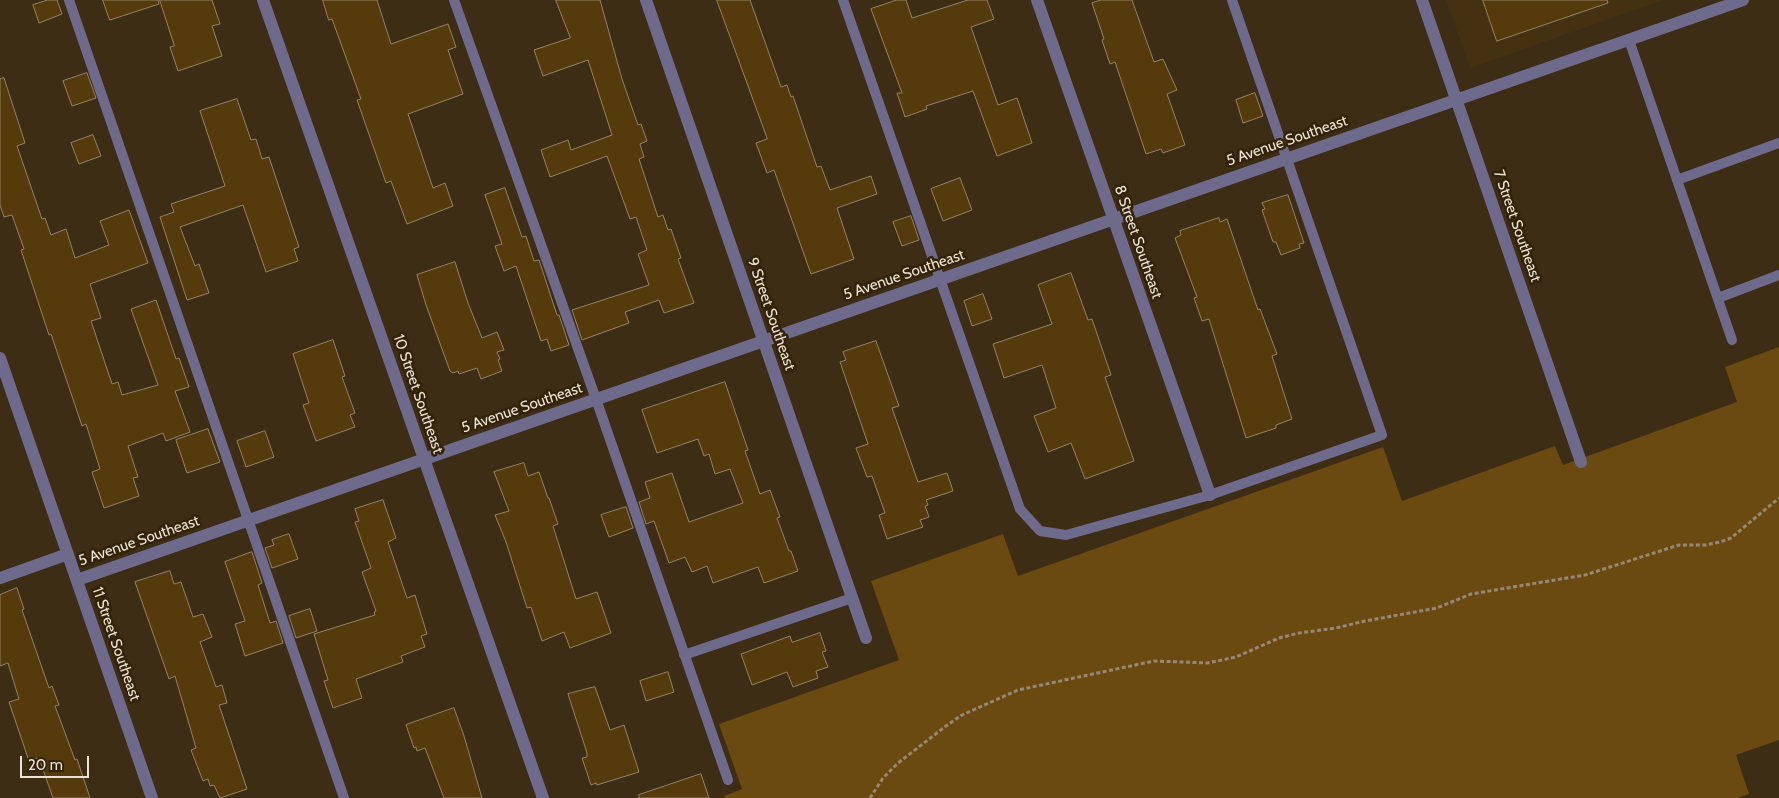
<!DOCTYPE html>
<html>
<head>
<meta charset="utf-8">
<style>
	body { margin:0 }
	#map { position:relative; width:1779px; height:798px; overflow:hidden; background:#3c2d14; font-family:Cabin,sans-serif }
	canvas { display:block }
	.scale { position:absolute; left:20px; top:756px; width:69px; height:22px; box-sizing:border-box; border:2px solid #ede3d5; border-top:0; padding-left:6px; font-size:15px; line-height:18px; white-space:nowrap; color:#ede3d5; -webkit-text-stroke:4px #322309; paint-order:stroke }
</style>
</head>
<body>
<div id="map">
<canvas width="1779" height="798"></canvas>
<div class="scale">20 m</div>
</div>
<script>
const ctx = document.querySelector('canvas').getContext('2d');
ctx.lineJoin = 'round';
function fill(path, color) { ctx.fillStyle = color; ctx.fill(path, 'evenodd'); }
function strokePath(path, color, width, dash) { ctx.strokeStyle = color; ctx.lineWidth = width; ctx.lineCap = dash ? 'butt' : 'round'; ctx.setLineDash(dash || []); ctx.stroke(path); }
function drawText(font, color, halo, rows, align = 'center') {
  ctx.font = font + ' Cabin,sans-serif'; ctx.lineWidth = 5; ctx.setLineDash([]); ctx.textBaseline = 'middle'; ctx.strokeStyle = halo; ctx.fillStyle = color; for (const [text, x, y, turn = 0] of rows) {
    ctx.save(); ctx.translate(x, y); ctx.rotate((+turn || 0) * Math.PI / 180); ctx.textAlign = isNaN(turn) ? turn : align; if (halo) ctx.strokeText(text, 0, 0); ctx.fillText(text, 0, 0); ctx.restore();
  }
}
const built = new Path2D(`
	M 1446,0 L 1664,0 L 1470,68 Z`);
const green = new Path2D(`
	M 1779,347 L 1779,740 L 1736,755 L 1749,794 L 1737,798 L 725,798 L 724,796 L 742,789 L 719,724 L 899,660 L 871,581 L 1003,534 L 1018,576 L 1383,447 L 1402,501 L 1555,446 L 1563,465 L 1737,402 L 1725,367 Z`);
const building = new Path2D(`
	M 48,0 L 57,0 L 62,14 L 39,23 L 33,5 Z
	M 103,0 L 158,0 L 159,4 L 110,20 Z
	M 160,0 L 212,0 L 220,24 L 212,26 L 222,56 L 178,71 L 170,47 L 174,46 Z
	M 323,0 L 377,0 L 391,44 L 448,24 L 456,47 L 448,50 L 463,94 L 408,114 L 433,188 L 445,183 L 453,206 L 407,224 L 391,181 L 386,183 L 357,100 L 361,99 L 332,19 L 329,20 Z
	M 556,0 L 600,0 L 622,79 L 638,125 L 641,124 L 647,141 L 640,144 L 644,157 L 639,159 L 658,217 L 663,215 L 668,230 L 671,229 L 681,258 L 678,259 L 694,303 L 664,313 L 659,300 L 625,312 L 629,323 L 582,340 L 572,310 L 649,285 L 638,254 L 647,250 L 636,217 L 630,219 L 607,156 L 550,177 L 541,150 L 568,140 L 571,150 L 612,135 L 588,60 L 543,76 L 534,50 L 570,38 Z
	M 717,0 L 750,0 L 781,87 L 787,85 L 791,97 L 793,96 L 817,167 L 821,166 L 830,190 L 871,176 L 877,194 L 837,208 L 854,259 L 811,274 L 774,170 L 767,173 L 756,143 L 767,139 Z
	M 897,0 L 906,0 L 912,18 L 968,0 L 987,0 L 994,19 L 971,27 L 998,105 L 1017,98 L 1032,143 L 997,156 L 973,91 L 926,106 L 927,109 L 905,117 L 897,93 L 902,93 L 871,9 Z
	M 1102,0 L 1132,0 L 1154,62 L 1163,59 L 1177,90 L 1167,94 L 1185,145 L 1163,153 L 1161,149 L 1146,154 L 1115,62 L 1110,64 L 1102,40 L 1104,39 L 1092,3 Z
	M 1483,0 L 1607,0 L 1608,3 L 1497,41 Z
	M 87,73 L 96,98 L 72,106 L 63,81 Z
	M 4,78 L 25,143 L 17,146 L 42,219 L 45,218 L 51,235 L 66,229 L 75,258 L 109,245 L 100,221 L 129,210 L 148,263 L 90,284 L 101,318 L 91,321 L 112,384 L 118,382 L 122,395 L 158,385 L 131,309 L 156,300 L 176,359 L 179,358 L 189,387 L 175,391 L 190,432 L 166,441 L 163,433 L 128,446 L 138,477 L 133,478 L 139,496 L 104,508 L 92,472 L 100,469 L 86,424 L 82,426 L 51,334 L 49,335 L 21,250 L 24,249 L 12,215 L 4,217 L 0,205 L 0,79 Z
	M 1255,93 L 1263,116 L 1243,123 L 1236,100 Z
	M 237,99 L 251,140 L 256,139 L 262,159 L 269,157 L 299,247 L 294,249 L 298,261 L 266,272 L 243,205 L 180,227 L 195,266 L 199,264 L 209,293 L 187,300 L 160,217 L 174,212 L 171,204 L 225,186 L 200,111 Z
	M 93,135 L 101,156 L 79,164 L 71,143 Z
	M 960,178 L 972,210 L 943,221 L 931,189 Z
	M 505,188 L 522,237 L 526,236 L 534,261 L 539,260 L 557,315 L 559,315 L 569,345 L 551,351 L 547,339 L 541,341 L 516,266 L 504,271 L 495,246 L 502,244 L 485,195 Z
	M 1288,195 L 1304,243 L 1299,244 L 1300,248 L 1281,255 L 1276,242 L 1273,242 L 1262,210 L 1265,209 L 1262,203 Z
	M 911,216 L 919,240 L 902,246 L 893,222 Z
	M 1219,218 L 1220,222 L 1227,219 L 1258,310 L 1260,309 L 1277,354 L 1272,356 L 1292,419 L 1276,425 L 1276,428 L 1246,438 L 1209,319 L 1202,321 L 1194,298 L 1197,297 L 1175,238 L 1181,235 L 1180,231 Z
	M 455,262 L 468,303 L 482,338 L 497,332 L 504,350 L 497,352 L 500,359 L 498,360 L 502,371 L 481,379 L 477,368 L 459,374 L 458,371 L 453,373 L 450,371 L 426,305 L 417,275 Z
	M 1071,273 L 1088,320 L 1092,319 L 1111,375 L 1105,377 L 1134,461 L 1085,479 L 1071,443 L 1048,452 L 1034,416 L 1056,408 L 1042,365 L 1004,378 L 993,344 L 1052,324 L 1038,285 Z
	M 983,294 L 992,319 L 972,326 L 964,301 Z
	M 333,340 L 345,376 L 342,377 L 355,413 L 350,415 L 355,427 L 316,441 L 303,405 L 309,403 L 293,354 Z
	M 876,341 L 899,406 L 892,408 L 918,482 L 947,473 L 953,491 L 926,500 L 928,505 L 925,506 L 929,517 L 920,520 L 923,527 L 887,539 L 879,515 L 885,513 L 872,476 L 867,477 L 856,448 L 868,444 L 840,362 L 846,360 L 843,352 Z
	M 725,382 L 748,450 L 745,451 L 760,494 L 770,490 L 780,517 L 777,518 L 789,551 L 791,551 L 798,571 L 764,583 L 758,567 L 713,583 L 707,566 L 692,572 L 685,557 L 669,563 L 654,521 L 646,524 L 639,502 L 650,498 L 645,482 L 672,473 L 689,522 L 743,503 L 730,469 L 715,474 L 709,454 L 704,456 L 698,439 L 657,453 L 642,410 Z
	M 208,429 L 220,462 L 187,473 L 176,440 Z
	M 265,431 L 274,457 L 246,467 L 237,441 Z
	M 524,463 L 528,476 L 539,472 L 548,498 L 549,498 L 558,524 L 553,526 L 576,599 L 597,592 L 611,633 L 570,648 L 564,632 L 542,641 L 531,607 L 527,608 L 506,542 L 495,515 L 509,511 L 494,472 Z
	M 383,500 L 396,538 L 388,542 L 407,598 L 415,595 L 427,634 L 421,636 L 425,647 L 401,656 L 403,662 L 356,679 L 362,698 L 333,708 L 324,681 L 328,680 L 314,634 L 375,615 L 374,612 L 376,611 L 362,572 L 371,568 L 355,522 L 359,521 L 355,509 Z
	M 626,507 L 633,528 L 609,537 L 601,515 Z
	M 289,534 L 298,559 L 272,568 L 265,548 L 274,545 L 272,540 Z
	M 252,552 L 262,583 L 258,585 L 270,623 L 276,621 L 283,643 L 245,656 L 235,624 L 245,621 L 225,562 Z
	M 170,571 L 174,584 L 181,582 L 193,617 L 203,614 L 212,637 L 200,642 L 216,687 L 222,685 L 227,703 L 219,705 L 247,789 L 220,798 L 214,785 L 210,786 L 208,779 L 203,781 L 191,750 L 196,748 L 175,676 L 169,679 L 135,582 Z
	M 17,588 L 24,609 L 22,610 L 49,688 L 52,686 L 59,705 L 55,706 L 75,760 L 77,759 L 90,798 L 53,798 L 40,761 L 38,761 L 37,758 L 29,761 L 9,702 L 19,699 L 8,663 L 0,666 L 0,595 Z
	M 310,609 L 317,631 L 296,638 L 289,616 Z
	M 820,633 L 826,651 L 822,652 L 828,667 L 816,671 L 818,678 L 793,687 L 787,672 L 752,685 L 741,654 L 790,636 L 792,642 Z
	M 668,672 L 674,692 L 646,701 L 640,681 Z
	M 595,687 L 610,730 L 624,725 L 639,772 L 597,785 L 596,783 L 591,785 L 582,758 L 587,757 L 587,753 L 568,694 Z
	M 454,708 L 464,736 L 482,798 L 444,798 L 425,748 L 417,751 L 416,747 L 414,748 L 406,725 Z
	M 701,774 L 709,798 L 639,798 L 639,795 Z`);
const path = new Path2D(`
	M 870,798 L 883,778 L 898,763 L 946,726 L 962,715 L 1018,690 L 1154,661 L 1207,663 L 1236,657 L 1279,638 L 1299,633 L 1336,628 L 1365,621 L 1437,608 L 1471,594 L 1585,575 L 1679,545 L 1705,545 L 1720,542 L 1731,538 L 1779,498`);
const lane = new Path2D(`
	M 69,0 L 344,798
	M 454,0 L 596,399 L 728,780
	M 843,0 L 1020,509 L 1040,531 L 1066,535 L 1210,495 L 1382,435 L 1232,0
	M 1629,40 L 1732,340
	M 1677,180 L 1779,143
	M 1718,298 L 1779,275
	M 684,655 L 852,598`);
const street = new Path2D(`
	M 263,0 L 543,798
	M 646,0 L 866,638
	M 1037,0 L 1210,495
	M 1422,0 L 1581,462
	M 0,358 L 152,798
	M 0,578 L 68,554
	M 77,580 L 1743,0`);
const streetNames = [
	["5 Avenue Southeast",1287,141,-19],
	["7 Street Southeast",1517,226,71],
	["8 Street Southeast",1138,242,71],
	["5 Avenue Southeast",904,275,-19],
	["9 Street Southeast",771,314,71],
	["10 Street Southeast",418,394,71],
	["5 Avenue Southeast",522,408,-19],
	["5 Avenue Southeast",139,541,-19],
	["11 Street Southeast",116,644,71]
];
fill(built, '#443111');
fill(green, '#6a4a10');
fill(building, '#553b0c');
strokePath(building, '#948267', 1);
strokePath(path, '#958976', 3, [4, 2.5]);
strokePath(lane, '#6e6a8c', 10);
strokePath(street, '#6e6a8c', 12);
drawText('15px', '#ede3d5', '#322309', streetNames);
</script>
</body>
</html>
